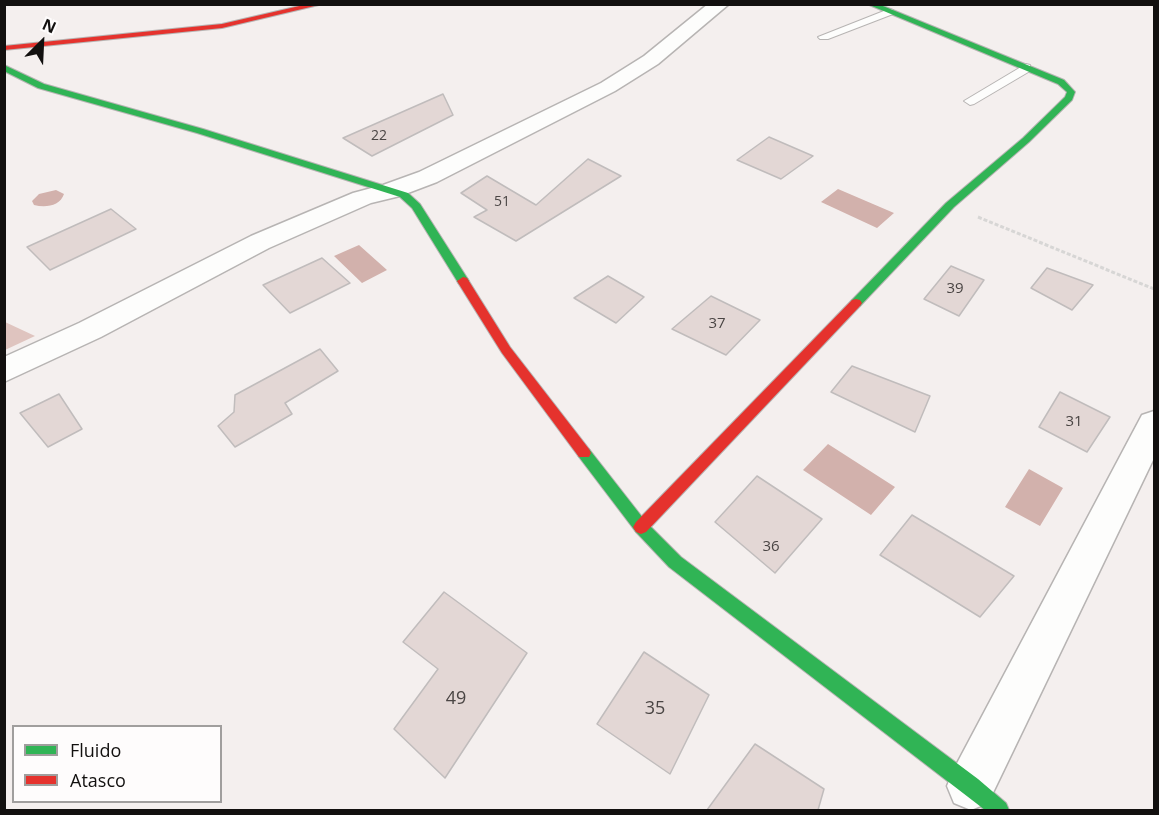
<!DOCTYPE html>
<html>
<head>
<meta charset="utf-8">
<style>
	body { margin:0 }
	#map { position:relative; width:1159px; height:815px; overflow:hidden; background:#f4efee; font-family:"Open Sans",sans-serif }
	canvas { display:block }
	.frame { position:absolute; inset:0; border:6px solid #12100f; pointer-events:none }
	.legend { position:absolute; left:12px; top:725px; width:210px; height:78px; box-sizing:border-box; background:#fefcfc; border:2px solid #a09e9d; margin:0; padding:8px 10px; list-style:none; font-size:18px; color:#12100f }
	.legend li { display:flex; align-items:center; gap:12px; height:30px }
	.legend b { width:30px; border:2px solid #a09e9d }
	.north { position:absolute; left:12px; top:12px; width:60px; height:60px; -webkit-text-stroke:4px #fefcfc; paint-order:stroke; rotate:24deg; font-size:16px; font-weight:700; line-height:24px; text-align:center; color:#12100f }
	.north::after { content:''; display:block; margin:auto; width:21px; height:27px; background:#12100f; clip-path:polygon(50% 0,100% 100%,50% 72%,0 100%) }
</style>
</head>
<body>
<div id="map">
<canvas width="1159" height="815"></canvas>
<div class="frame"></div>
<ul class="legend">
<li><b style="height:8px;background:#30b455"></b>Fluido</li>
<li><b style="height:8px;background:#e5322d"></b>Atasco</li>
</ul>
<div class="north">N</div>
</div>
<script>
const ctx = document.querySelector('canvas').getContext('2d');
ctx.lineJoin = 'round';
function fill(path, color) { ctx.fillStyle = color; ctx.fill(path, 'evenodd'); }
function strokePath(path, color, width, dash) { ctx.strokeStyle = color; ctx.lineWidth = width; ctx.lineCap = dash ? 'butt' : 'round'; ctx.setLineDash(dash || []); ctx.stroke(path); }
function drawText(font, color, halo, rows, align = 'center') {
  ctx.font = font + ' "Open Sans",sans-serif'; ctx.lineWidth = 5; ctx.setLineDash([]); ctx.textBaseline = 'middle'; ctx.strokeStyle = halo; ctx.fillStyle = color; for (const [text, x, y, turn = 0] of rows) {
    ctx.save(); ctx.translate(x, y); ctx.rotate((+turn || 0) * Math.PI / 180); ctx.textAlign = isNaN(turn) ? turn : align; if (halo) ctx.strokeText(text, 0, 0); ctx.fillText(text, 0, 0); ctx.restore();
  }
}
const forest = new Path2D(`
	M 5,322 L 35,336 L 5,350 Z`);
const water = new Path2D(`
	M 838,189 L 894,213 L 877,228 L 821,202 Z
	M 56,190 L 64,194 C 60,206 46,208 34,205 L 32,201 L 39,194 Z
	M 359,245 L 387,270 L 362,283 L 334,256 Z
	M 828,444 L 895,487 L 871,515 L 803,470 Z
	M 1029,469 L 1063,488 L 1040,526 L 1005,507 Z`);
const building = new Path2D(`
	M 443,94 L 453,115 L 372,156 L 343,138 Z
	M 769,137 L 813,156 L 781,179 L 737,160 Z
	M 588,159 L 621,176 L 516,241 L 474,217 L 487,210 L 461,193 L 487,176 L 536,205 Z
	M 111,209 L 136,229 L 50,270 L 27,247 Z
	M 322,258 L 350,283 L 290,313 L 263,285 Z
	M 951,266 L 984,280 L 959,316 L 924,299 Z
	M 1047,268 L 1093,285 L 1072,310 L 1031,288 Z
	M 608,276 L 644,297 L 616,323 L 574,298 Z
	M 711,296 L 760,320 L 726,355 L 672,329 Z
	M 320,349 L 338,371 L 285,403 L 292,414 L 235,447 L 218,426 L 234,412 L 235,395 Z
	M 852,366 L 930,396 L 915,432 L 831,392 Z
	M 1060,392 L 1110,417 L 1087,452 L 1039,427 Z
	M 59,394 L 82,429 L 48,447 L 20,413 Z
	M 757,476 L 822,519 L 775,573 L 715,522 Z
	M 912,515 L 1014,576 L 980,617 L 880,555 Z
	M 444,592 L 527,653 L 445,778 L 394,729 L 438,669 L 403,642 Z
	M 644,652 L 709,695 L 670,774 L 597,724 Z
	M 755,744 L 824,789 L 818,810 L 707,810 Z`);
const path = new Path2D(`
	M 978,217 L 1154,289`);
const lane = new Path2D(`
	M 889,9 L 893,10 L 893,14 L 828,39 L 820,39 L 818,37 Z
	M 1026,64 L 1030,65 L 1030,71 L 974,104 L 970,105 L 964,101 Z`);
const street = new Path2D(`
	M 708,4 L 729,4 L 658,64 L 615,91 L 437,182 L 400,196 L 371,203 L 269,248 L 101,337 L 4,382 L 4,357 L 79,323 L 251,236 L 353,193 L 383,185 L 419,172 L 601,83 L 644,56 Z
	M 1154,411 L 1154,458 L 988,803 L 971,810 L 954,803 L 947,786 L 954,769 L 1142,415 Z`);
const fast = new Path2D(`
	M 867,4 L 878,4 L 1064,80 L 1075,92 L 1072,100 L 1029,142 L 954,207 L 860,306 L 852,306 L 850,303 L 852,300 L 946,203 L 1023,138 L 1065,97 L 1067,92 L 1058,84 Z
	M 4,65 L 44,84 L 203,129 L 408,193 L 420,204 L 469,281 L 467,284 L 459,284 L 412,208 L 400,197 L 197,133 L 38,88 L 4,71 Z
	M 584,447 L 589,449 L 646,522 L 681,557 L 978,779 L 1006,803 L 1009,810 L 985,810 L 669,567 L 636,532 L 579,457 L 577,453 L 579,449 Z`);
const jam = new Path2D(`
	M 308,4 L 323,4 L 222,28 L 4,50 L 4,46 L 222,24 Z
	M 463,277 L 467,278 L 510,347 L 589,449 L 591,453 L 589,457 L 579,457 L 502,353 L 457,281 Z
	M 856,299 L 860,300 L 862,303 L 860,306 L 646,532 L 641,534 L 636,532 L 633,527 L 636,522 L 852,300 Z`);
const farNumbernames = [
	["22",379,136],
	["51",502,202]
];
const numberNames = [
	["39",955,289],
	["37",717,324],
	["31",1074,422],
	["36",771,547]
];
const nearNumbernames = [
	["49",456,699],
	["35",655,709]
];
fill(forest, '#dfc4bf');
fill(water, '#d2b1ac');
fill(building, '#e3d7d5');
strokePath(building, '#c0bcbc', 1.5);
strokePath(lane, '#b7b4b3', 2);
strokePath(street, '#b7b4b3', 3);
strokePath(fast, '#b7b4b3', 2);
strokePath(jam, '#b7b4b3', 2);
strokePath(path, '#d7d6d5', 3, [4, 2]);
fill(lane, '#fdfdfc');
fill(street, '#fdfdfc');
fill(fast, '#30b455');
fill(jam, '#e5322d');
drawText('14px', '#4a4544', null, farNumbernames);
drawText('15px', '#4a4544', null, numberNames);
drawText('18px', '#4a4544', null, nearNumbernames);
</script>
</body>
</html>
